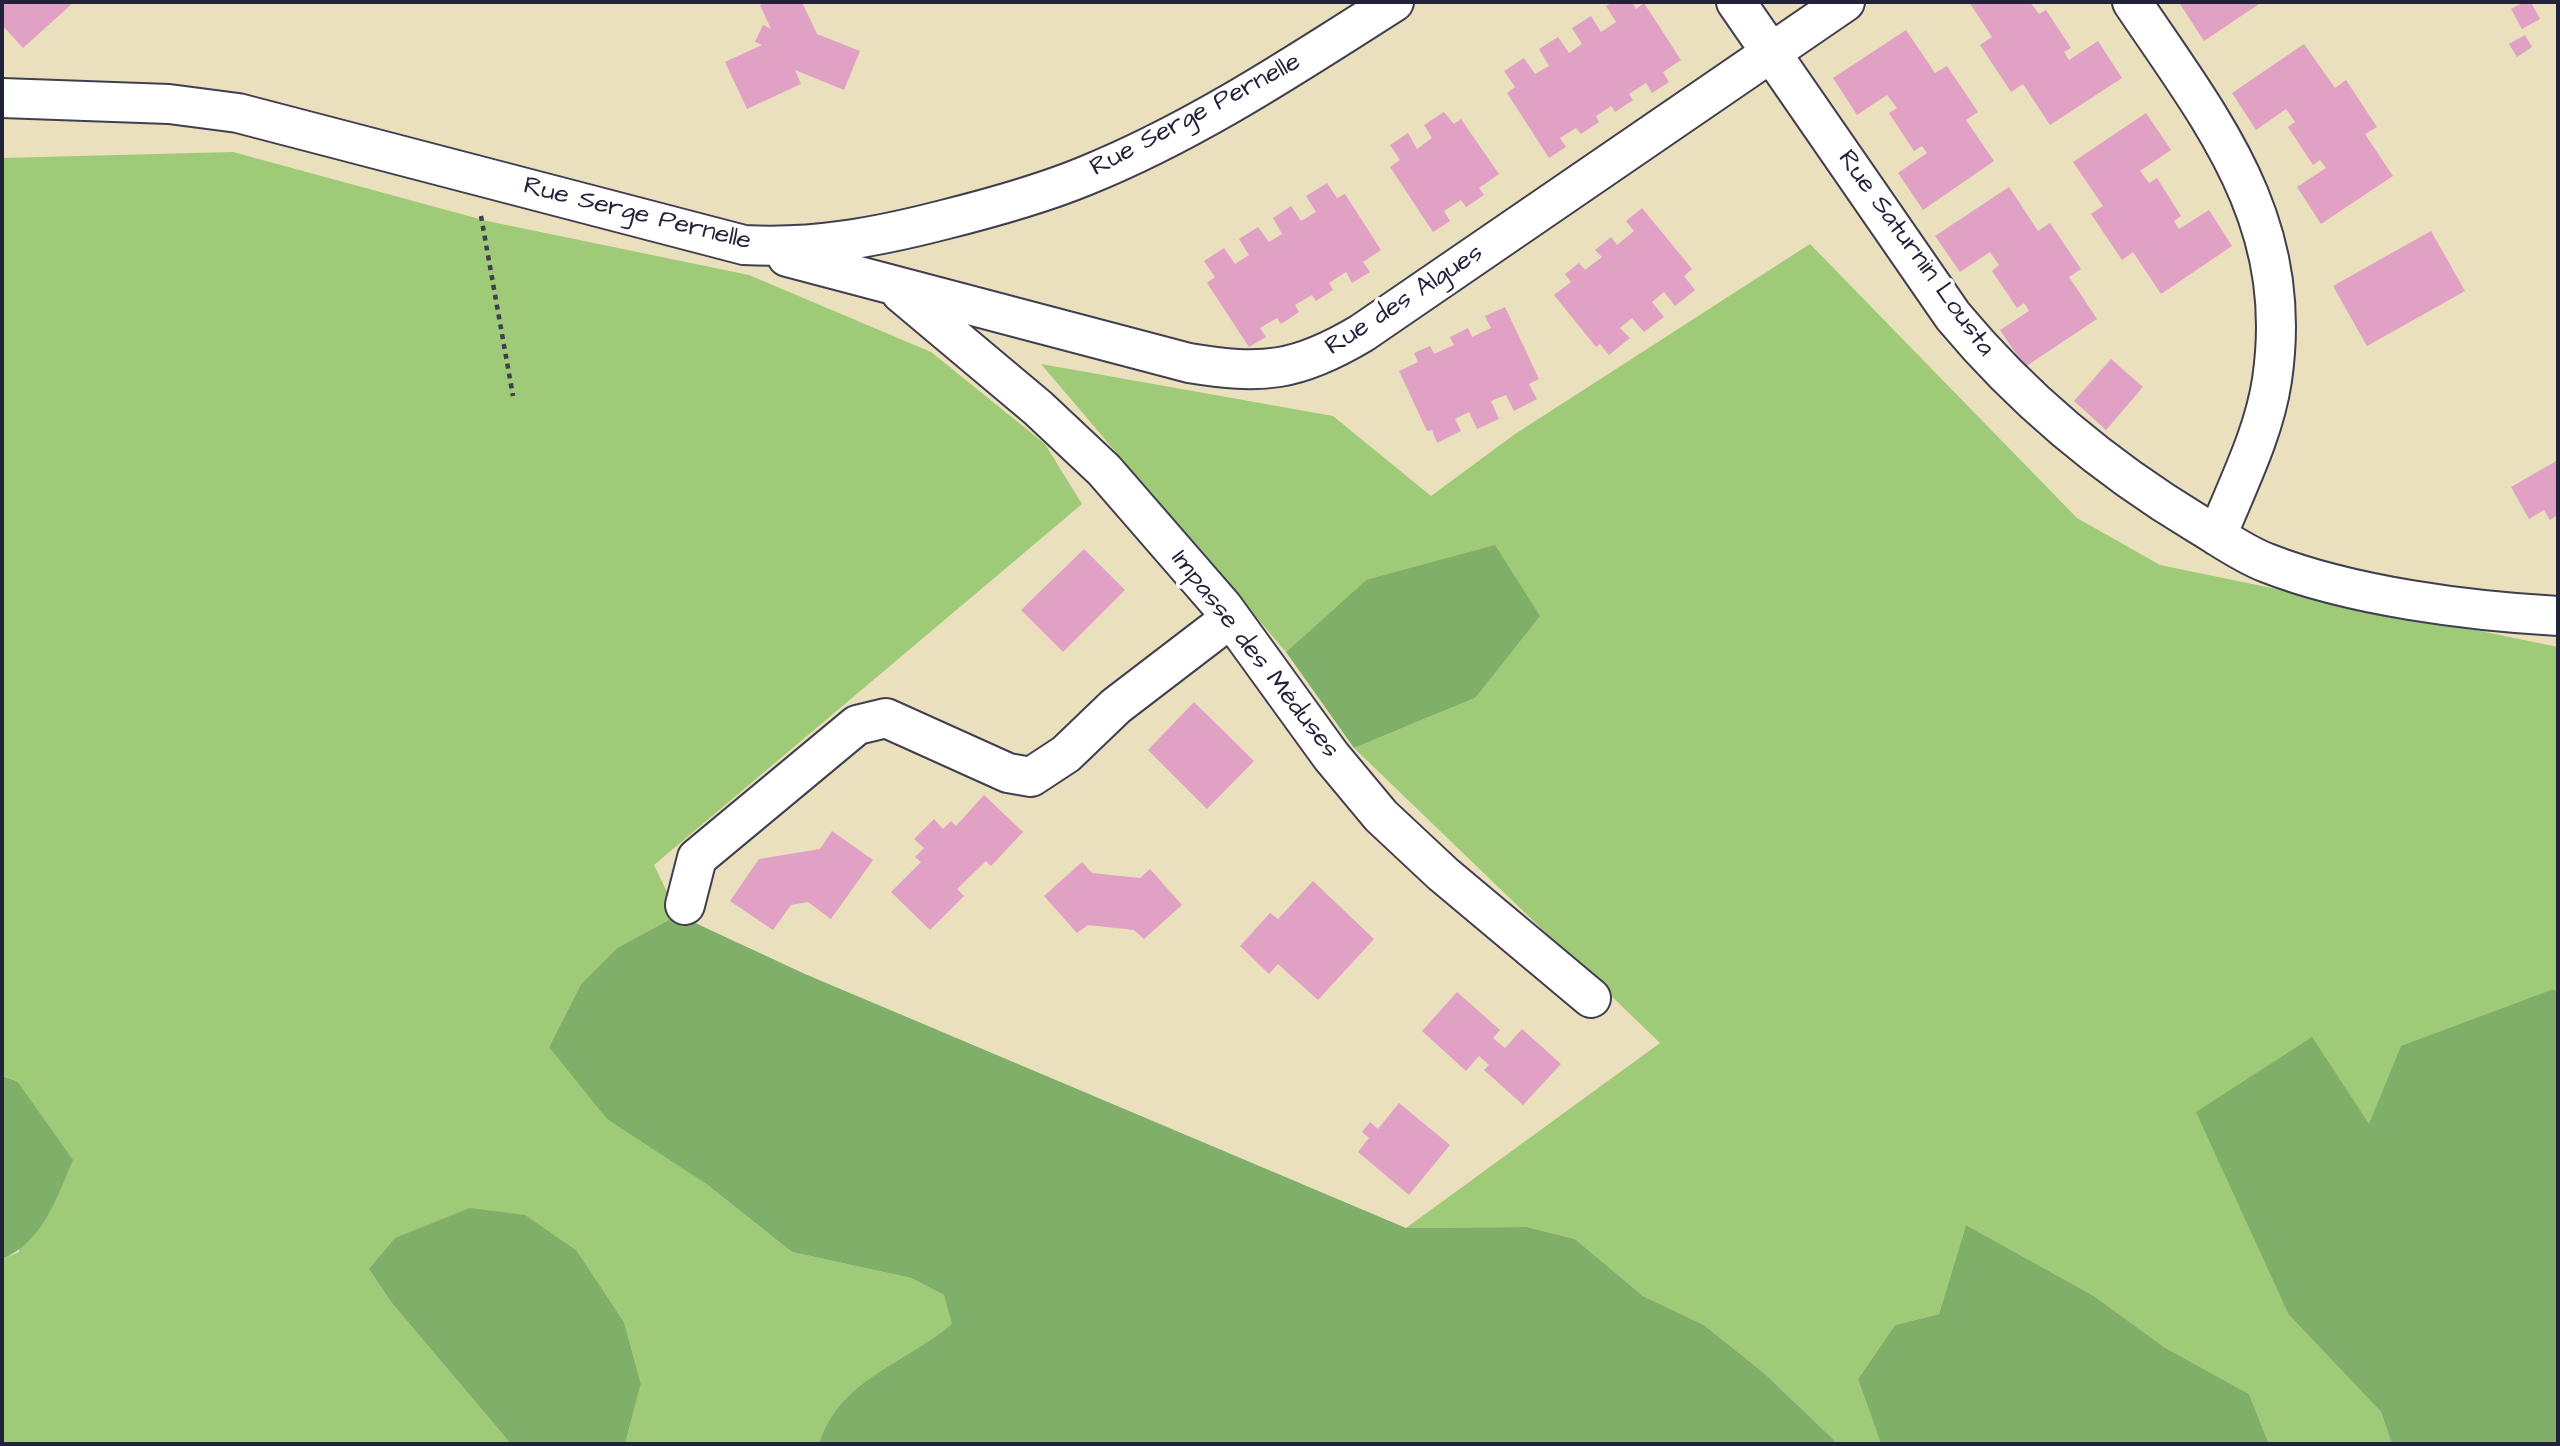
<!DOCTYPE html>
<html>
<head>
<meta charset="utf-8">
<style>
	body { margin:0 }
	#map { position:relative; width:2560px; height:1446px; overflow:hidden; background:#eae0be; font-family:"Architects Daughter",sans-serif }
	canvas { display:block }
	.frame { position:absolute; inset:0; border:4px solid #22223b; pointer-events:none }
</style>
</head>
<body>
<div id="map">
<canvas width="2560" height="1446"></canvas>
<div class="frame"></div>
</div>
<script>
const ctx = document.querySelector('canvas').getContext('2d');
ctx.lineJoin = 'round';
function fill(path, color) { ctx.fillStyle = color; ctx.fill(path, 'evenodd'); }
function strokePath(path, color, width, dash) { ctx.strokeStyle = color; ctx.lineWidth = width; ctx.lineCap = dash ? 'butt' : 'round'; ctx.setLineDash(dash || []); ctx.stroke(path); }
function drawText(font, color, halo, rows, align = 'center') {
  ctx.font = font + ' "Architects Daughter",sans-serif'; ctx.lineWidth = 7; ctx.setLineDash([]); ctx.textBaseline = 'middle'; ctx.strokeStyle = halo; ctx.fillStyle = color; for (const [text, x, y, turn = 0] of rows) {
    ctx.save(); ctx.translate(x, y); ctx.rotate((+turn || 0) * Math.PI / 180); ctx.textAlign = isNaN(turn) ? turn : align; if (halo) ctx.strokeText(text, 0, 0); ctx.fillText(text, 0, 0); ctx.restore();
  }
}
const green = new Path2D(`
	M 233,152 L 487,221 L 749,275 L 931,352 L 1045,444 L 1082,504 L 654,865 L 678,915 L 617,948 L 581,984 L 549,1047 L 705,1183 L 792,1252 L 911,1278 L 944,1295 L 953,1324 C 905,1364 839,1379 819,1444 L 625,1444 L 641,1384 L 624,1322 L 577,1251 L 369,1269 L 391,1302 L 511,1444 L 2,1444 L 2,1259 L 19,1252 L 18,1081 L 2,1076 L 2,158 Z
	M 1810,244 L 2077,518 L 2160,565 L 2558,647 L 2558,992 L 2554,989 L 2369,1125 L 2289,1315 L 2381,1412 L 2392,1444 L 2269,1444 L 2249,1394 L 2164,1347 L 2094,1296 L 1966,1225 L 1939,1314 L 1895,1325 L 1858,1379 L 1881,1444 L 1834,1444 L 1834,1440 L 1764,1373 L 1704,1325 L 1643,1296 L 1575,1239 L 1527,1227 L 1406,1228 L 1660,1043 L 1354,748 L 1475,698 L 1366,580 L 1286,652 L 1041,364 L 1333,416 L 1431,496 L 1515,434 Z`);
const forest = new Path2D(`
	M 1495,545 L 1540,616 L 1475,698 L 1354,748 L 1286,652 L 1366,580 Z
	M 678,915 L 805,974 L 1406,1228 L 1527,1227 L 1575,1239 L 1643,1296 L 1704,1325 L 1764,1373 L 1834,1440 L 1834,1444 L 819,1444 C 839,1379 905,1364 952,1324 L 944,1295 L 911,1278 L 792,1252 L 705,1183 L 607,1119 L 549,1047 L 581,984 L 617,948 Z
	M 2554,989 L 2558,992 L 2558,1444 L 2392,1444 L 2381,1412 L 2289,1315 L 2196,1112 L 2312,1037 L 2369,1124 L 2401,1046 Z
	M 2,1076 L 17,1081 L 73,1160 C 56,1199 43,1242 2,1259 Z
	M 470,1208 L 525,1215 L 577,1251 L 624,1322 L 641,1384 L 625,1444 L 511,1444 L 391,1302 L 369,1269 L 395,1238 Z
	M 1966,1225 L 2094,1296 L 2164,1347 L 2249,1394 L 2269,1444 L 1881,1444 L 1858,1379 L 1895,1325 L 1939,1314 Z`);
const building = new Path2D(`
	M 2,2 L 74,2 L 23,48 L 2,25 Z
	M 767,2 L 802,2 L 817,34 L 860,51 L 844,90 L 795,70 L 801,84 L 747,109 L 725,62 L 762,45 L 755,42 L 763,25 L 771,29 L 760,5 Z
	M 1613,2 L 1632,2 L 1636,9 L 1644,3 L 1681,60 L 1663,72 L 1669,82 L 1652,93 L 1646,83 L 1629,94 L 1633,100 L 1615,112 L 1611,106 L 1596,116 L 1599,122 L 1581,134 L 1576,128 L 1560,138 L 1566,147 L 1549,158 L 1507,93 L 1515,87 L 1504,71 L 1524,58 L 1535,74 L 1549,66 L 1539,49 L 1558,37 L 1569,53 L 1582,44 L 1572,28 L 1591,16 L 1601,32 L 1616,22 L 1606,6 Z
	M 1969,2 L 2030,2 L 2039,14 L 2046,10 L 2071,48 L 2064,52 L 2069,60 L 2098,41 L 2122,78 L 2050,125 L 2023,84 L 2011,92 L 1980,45 L 1992,37 Z
	M 2183,2 L 2262,2 L 2204,41 L 2180,4 Z
	M 2524,2 L 2531,2 L 2540,19 L 2522,29 L 2511,9 Z
	M 1906,30 L 1935,73 L 1947,66 L 1978,112 L 1966,120 L 1994,161 L 1923,210 L 1898,173 L 1927,153 L 1922,146 L 1914,151 L 1889,113 L 1897,108 L 1887,95 L 1857,115 L 1833,78 Z
	M 2525,35 L 2532,47 L 2517,57 L 2509,44 Z
	M 2304,44 L 2335,88 L 2346,80 L 2377,127 L 2365,134 L 2393,176 L 2321,224 L 2297,187 L 2326,168 L 2320,160 L 2313,165 L 2288,127 L 2295,122 L 2286,109 L 2256,130 L 2232,93 Z
	M 1444,112 L 1454,124 L 1461,119 L 1499,174 L 1479,188 L 1484,195 L 1466,207 L 1461,200 L 1444,211 L 1450,221 L 1433,232 L 1390,167 L 1400,160 L 1390,145 L 1408,133 L 1417,149 L 1432,138 L 1424,125 Z
	M 2146,113 L 2171,150 L 2140,171 L 2149,183 L 2157,178 L 2181,216 L 2174,221 L 2179,229 L 2209,210 L 2232,246 L 2161,294 L 2133,252 L 2122,260 L 2091,214 L 2103,206 L 2073,162 Z
	M 1327,183 L 1337,198 L 1345,194 L 1381,250 L 1363,262 L 1370,272 L 1352,283 L 1346,272 L 1329,283 L 1333,290 L 1316,301 L 1312,295 L 1295,305 L 1299,312 L 1281,324 L 1277,318 L 1260,328 L 1266,337 L 1249,347 L 1207,283 L 1215,277 L 1204,261 L 1224,248 L 1235,264 L 1249,255 L 1239,239 L 1258,227 L 1269,242 L 1282,234 L 1273,218 L 1291,206 L 1301,221 L 1316,212 L 1306,196 Z
	M 2009,187 L 2038,231 L 2050,223 L 2081,269 L 2069,277 L 2097,319 L 2025,367 L 2000,330 L 2029,311 L 2024,303 L 2017,308 L 1992,271 L 1999,265 L 1990,252 L 1960,272 L 1935,236 Z
	M 1642,208 L 1692,269 L 1684,276 L 1695,290 L 1675,306 L 1664,292 L 1652,302 L 1664,317 L 1644,332 L 1632,318 L 1620,328 L 1630,338 L 1609,355 L 1600,344 L 1596,347 L 1554,295 L 1571,282 L 1565,274 L 1579,263 L 1585,270 L 1602,257 L 1595,250 L 1611,237 L 1617,245 L 1634,231 L 1626,221 Z
	M 2431,231 L 2465,291 L 2367,346 L 2333,286 Z
	M 1505,307 L 1539,379 L 1529,384 L 1537,399 L 1514,411 L 1506,395 L 1491,401 L 1499,419 L 1477,429 L 1469,412 L 1455,419 L 1461,431 L 1437,443 L 1432,430 L 1427,431 L 1399,371 L 1418,362 L 1414,353 L 1430,346 L 1434,354 L 1454,345 L 1450,337 L 1468,328 L 1472,337 L 1491,328 L 1485,316 Z
	M 2111,359 L 2143,387 L 2106,430 L 2074,401 Z
	M 2558,460 L 2558,515 L 2550,520 L 2544,510 L 2529,519 L 2511,487 Z
	M 1084,549 L 1125,590 L 1063,652 L 1021,610 Z
	M 1194,702 L 1254,761 L 1207,809 L 1148,750 Z
	M 984,795 L 1023,832 L 991,866 L 986,861 L 957,889 L 964,896 L 930,930 L 891,892 L 921,862 L 915,857 L 924,848 L 914,839 L 934,819 L 943,829 L 951,821 L 956,826 Z
	M 832,831 L 873,860 L 831,919 L 808,902 L 791,905 L 773,930 L 730,901 L 759,859 L 820,849 Z
	M 1082,862 L 1092,873 L 1140,878 L 1150,869 L 1182,905 L 1144,939 L 1134,930 L 1088,925 L 1077,933 L 1044,896 Z
	M 1313,881 L 1374,939 L 1318,1000 L 1278,964 L 1269,974 L 1240,946 L 1270,913 L 1278,919 Z
	M 1457,992 L 1500,1030 L 1493,1038 L 1505,1048 L 1522,1029 L 1561,1064 L 1523,1105 L 1484,1070 L 1489,1065 L 1479,1056 L 1466,1071 L 1422,1031 Z
	M 1399,1103 L 1450,1145 L 1409,1195 L 1358,1152 L 1369,1138 L 1362,1132 L 1370,1122 L 1378,1129 Z`);
const path = new Path2D(`
	M 481,216 L 513,396`);
const minor = new Path2D(`
	M 1736,2 L 1953,316 C 2022,399 2105,468 2198,524 C 2220,537 2243,554 2267,563 C 2351,596 2468,611 2558,616
	M 2132,2 C 2215,125 2295,222 2272,380 C 2264,434 2237,486 2217,536
	M 2,98 L 169,104 L 238,113 L 744,245 C 813,249 877,237 943,220 C 991,208 1039,195 1085,176 C 1194,132 1295,65 1394,2
	M 787,257 L 1189,363 C 1262,375 1297,372 1362,333 L 1845,2
	M 901,293 L 1038,408 L 1104,470 L 1223,607 L 1331,756 L 1381,816 L 1443,874 L 1591,998
	M 685,905 L 697,858 L 857,725 L 886,718 L 1008,773 L 1031,777 L 1066,754 L 1116,706 L 1231,618`);
const streetNames = [
	["Rue Serge Pernelle",1196,116,-28],
	["Rue Serge Pernelle",637,215,14],
	["Rue Saturnin Lousta",1915,254,54],
	["Rue des Algues",1405,301,-33],
	["Impasse des Méduses",1254,655,52]
];
fill(green, '#9fcb78');
fill(forest, '#7faf68');
fill(building, '#e0a1c4');
strokePath(minor, '#403e4f', 42);
strokePath(path, '#403e4f', 4.5, [5, 5]);
strokePath(minor, '#fff', 38);
drawText('26px', '#22223b', '#fff', streetNames);
</script>
</body>
</html>
